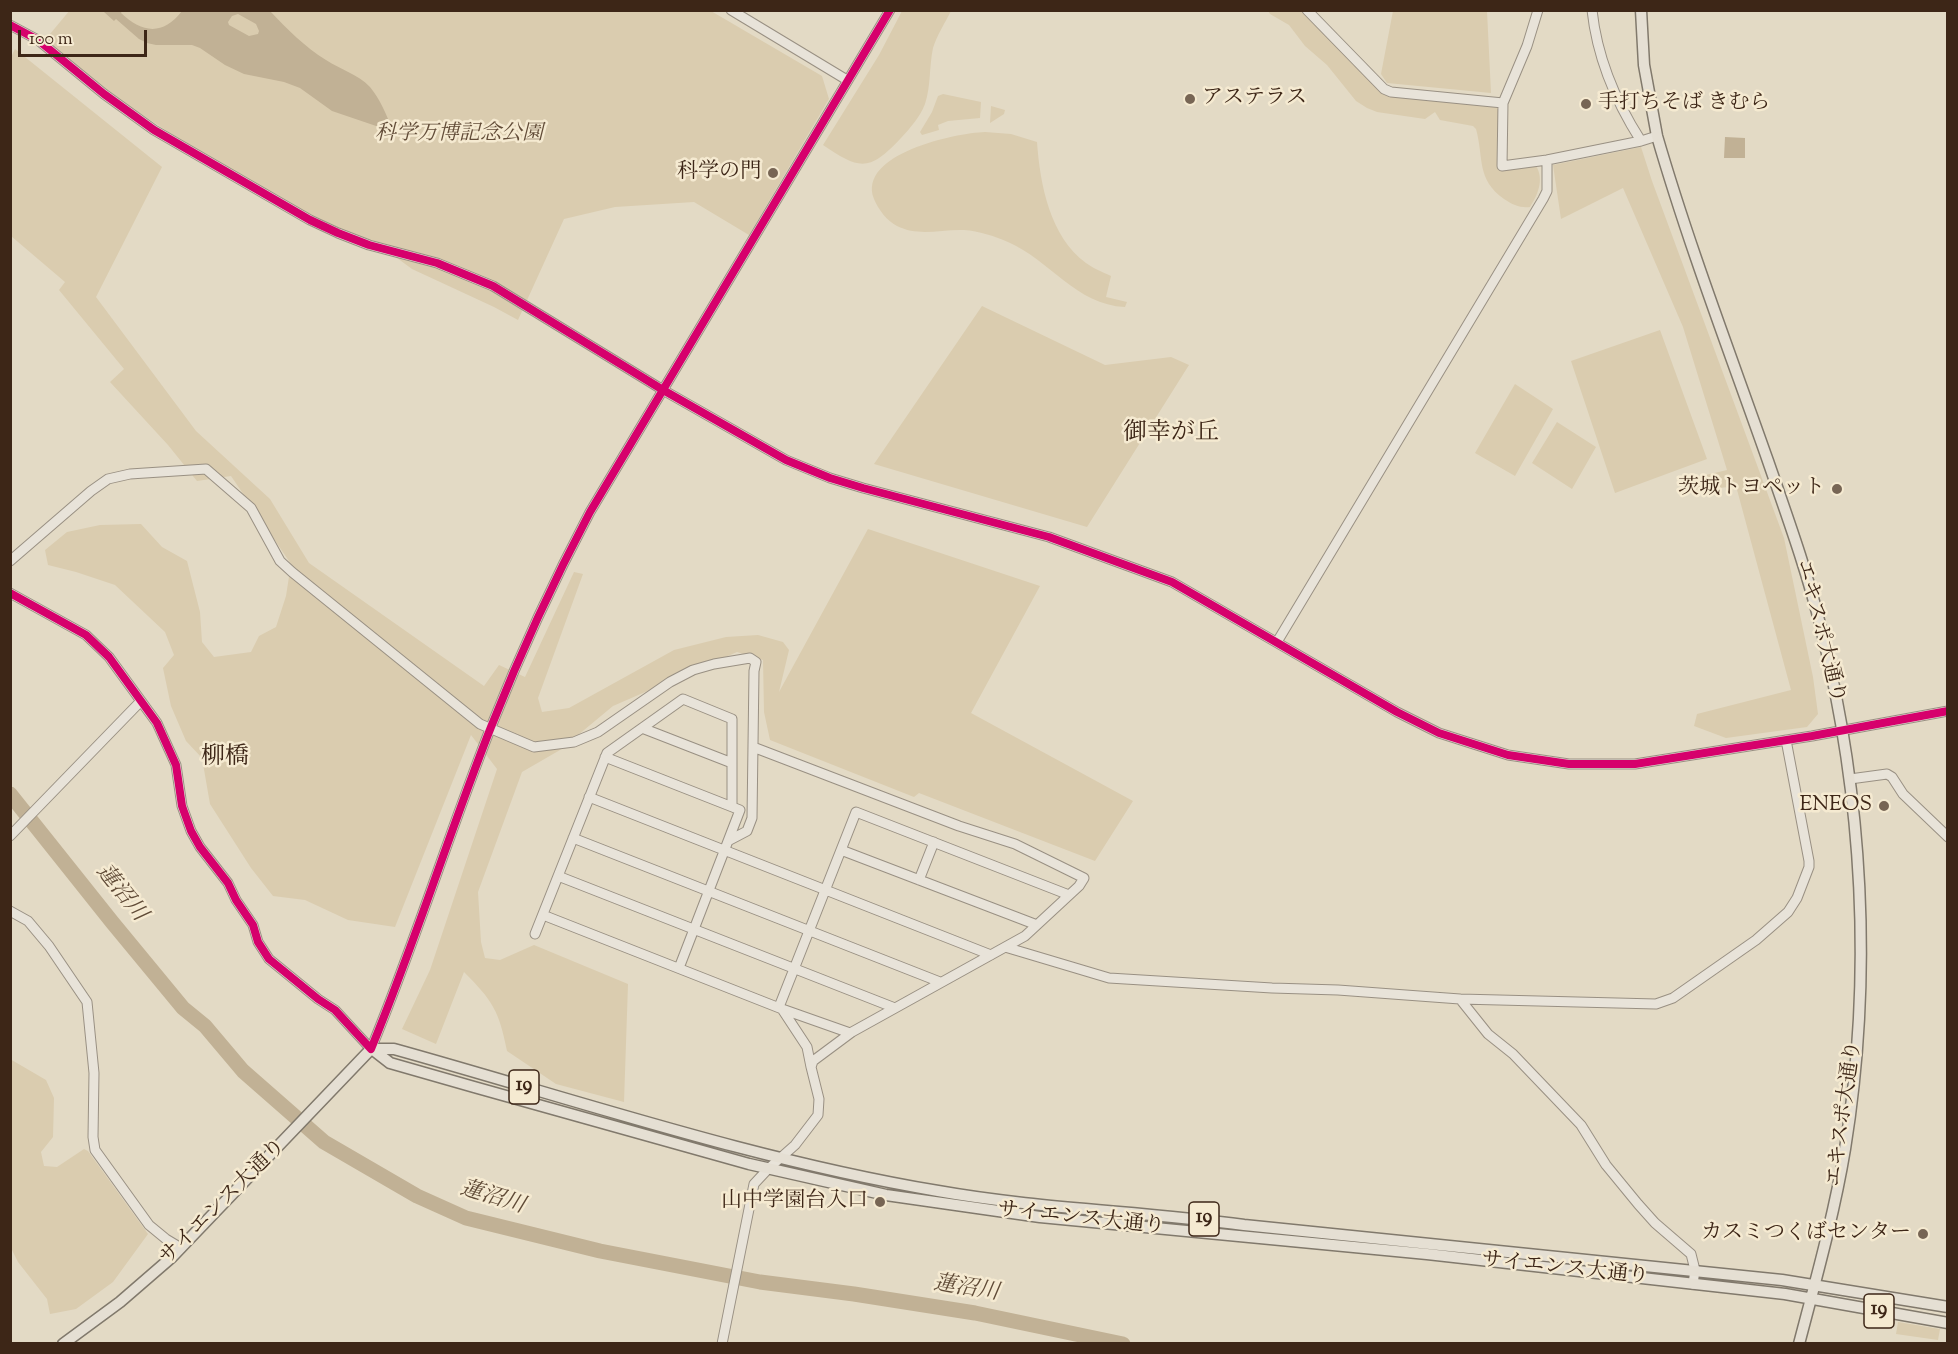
<!DOCTYPE html>
<html>
<head>
<meta charset="utf-8">
<style>
	body { margin:0 }
	#map { position:relative; width:1958px; height:1354px; overflow:hidden; background:#e3dac5; font-family:"Sorts Mill Goudy",serif }
	canvas { display:block }
	.frame { position:absolute; inset:0; border:12px solid #3d2617; pointer-events:none }
	.scale { position:absolute; left:18px; top:30px; width:129px; height:27px; box-sizing:border-box; border:3px solid #3d2617; border-top:0; padding-left:8px; font-size:18px; line-height:21px; white-space:nowrap; color:#3d2617; -webkit-text-stroke:4px #f5ead1; paint-order:stroke }
</style>
</head>
<body>
<div id="map">
<canvas width="1958" height="1354"></canvas>
<div class="frame"></div>
<div class="scale">100 m</div>
</div>
<script>
const ctx = document.querySelector('canvas').getContext('2d');
ctx.lineJoin = 'round';
function fill(path, color) { ctx.fillStyle = color; ctx.fill(path, 'evenodd'); }
function strokePath(path, color, width, dash) { ctx.strokeStyle = color; ctx.lineWidth = width; ctx.lineCap = dash ? 'butt' : 'round'; ctx.setLineDash(dash || []); ctx.stroke(path); }
function drawText(font, color, halo, rows, align = 'center') {
  ctx.font = font + ' "Sorts Mill Goudy","Noto Serif JP",serif'; ctx.lineWidth = 5; ctx.setLineDash([]); ctx.textBaseline = 'middle'; ctx.strokeStyle = halo; ctx.fillStyle = color; for (const [text, x, y, turn = 0] of rows) {
    ctx.save(); ctx.translate(x, y); ctx.rotate((+turn || 0) * Math.PI / 180); ctx.textAlign = isNaN(turn) ? turn : align; if (halo) ctx.strokeText(text, 0, 0); ctx.fillText(text, 0, 0); ctx.restore();
  }
}
const green = new Path2D(`
	M 70,10 L 711,11 L 822,76 L 829,99 L 749,235 L 694,202 L 615,207 L 564,219 L 518,320 L 494,307 L 412,269 L 374,241 L 341,230 L 312,216 L 176,137 L 120,100 L 45,40 Z
	M 902,11 L 951,11 C 945,23 937,35 933,48 C 929,67 931,86 925,104 C 920,117 911,127 901,138 C 869,172 860,170 823,145 L 879,55 Z
	M 1268,11 L 1303,11 L 1382,91 L 1497,106 L 1500,109 L 1499,169 L 1534,163 C 1545,177 1539,193 1530,207 C 1520,208 1513,205 1504,199 C 1476,179 1484,158 1476,129 L 1473,126 L 1440,120 L 1435,112 L 1425,119 L 1377,112 L 1367,108 L 1356,101 L 1327,65 L 1305,46 L 1289,25 L 1270,14 Z
	M 1393,11 L 1487,11 L 1491,93 L 1387,83 L 1381,74 Z
	M 15,49 L 162,167 L 96,297 L 196,431 L 270,499 L 309,563 L 484,686 L 499,665 L 525,677 L 574,572 L 583,574 L 538,698 L 542,712 L 569,708 L 674,650 L 726,637 L 758,635 L 783,642 L 789,650 L 779,692 L 868,529 L 1040,586 L 971,713 L 1133,801 L 1095,861 L 919,793 L 914,797 L 770,740 L 764,712 L 763,660 L 737,652 L 613,706 L 560,750 L 522,772 L 478,892 L 481,942 L 485,958 L 500,960 L 534,945 L 628,984 L 624,1102 L 556,1084 L 507,1051 C 499,1011 493,1001 464,972 L 436,1044 L 402,1029 L 430,970 L 497,769 L 471,735 L 395,927 L 348,920 L 305,900 L 273,896 L 251,868 L 210,804 L 202,758 L 186,741 L 171,706 L 163,668 L 174,655 L 165,632 L 115,585 L 76,572 L 48,565 L 45,550 L 67,532 L 100,525 L 141,524 L 162,547 L 187,561 L 200,612 L 202,642 L 214,657 L 251,652 L 259,636 L 276,627 L 286,596 L 291,564 L 231,476 L 197,481 L 168,445 L 110,382 L 124,369 L 59,290 L 65,282 L 11,236 L 10,59 Z
	M 943,94 L 981,102 L 980,118 L 948,121 L 938,125 L 939,130 L 922,135 L 920,132 L 932,112 L 938,96 Z
	M 991,106 L 1005,110 L 1004,114 L 990,123 Z
	M 985,132 L 1011,134 L 1037,142 C 1040,184 1050,237 1086,263 C 1094,269 1103,272 1111,276 L 1106,297 L 1127,302 L 1125,307 C 1076,305 1050,260 1008,242 C 994,236 979,231 964,230 C 941,229 919,237 897,226 C 887,221 878,209 874,199 C 857,154 955,133 985,132 Z
	M 1641,147 L 1652,181 L 1784,538 L 1813,677 L 1818,714 L 1807,727 L 1726,738 L 1694,726 L 1697,714 L 1791,690 L 1736,486 L 1688,492 L 1685,480 L 1727,470 L 1683,327 L 1623,188 L 1561,219 L 1553,165 Z
	M 982,306 L 1105,365 L 1171,357 L 1189,365 L 1087,527 L 874,464 Z
	M 1660,330 L 1707,459 L 1615,493 L 1571,361 Z
	M 1515,384 L 1553,409 L 1515,476 L 1475,453 Z
	M 1557,422 L 1596,447 L 1572,489 L 1532,463 Z
	M 10,1059 L 46,1080 L 54,1098 L 53,1137 L 41,1152 L 44,1166 L 57,1167 L 84,1149 L 88,1151 L 148,1234 L 113,1282 L 76,1309 L 50,1314 L 47,1299 L 18,1262 L 11,1248 Z
	M 1898,1322 L 1940,1329 L 1938,1340 L 1896,1334 Z`);
const water = new Path2D(`
	M 105,11 L 122,11 L 121,13 C 142,33 163,36 182,11 L 270,11 C 287,29 305,47 326,60 C 341,70 358,74 370,87 C 380,99 386,114 392,128 L 388,132 L 382,128 L 332,111 L 300,88 L 284,82 L 244,74 L 225,65 L 200,48 L 192,45 L 156,45 L 147,43 L 139,39 L 116,19 L 114,21 L 104,12 ZM 238,14 L 256,24 L 259,31 L 258,34 L 249,36 L 229,25 L 228,22 L 232,16 Z
	M 1725,137 L 1745,138 L 1745,158 L 1724,158 Z`);
const river = new Path2D(`
	M 10,794 L 112,922 L 183,1008 L 205,1026 L 243,1071 L 324,1142 L 417,1196 L 466,1218 L 600,1251 L 760,1282 L 854,1294 L 975,1313 L 1123,1344`);
const minor = new Path2D(`
	M 731,10 L 847,80
	M 1307,10 L 1384,89 L 1391,92 L 1503,103
	M 1538,10 L 1527,46 L 1503,103 L 1502,166 L 1547,160 L 1641,141
	M 1592,10 C 1597,57 1616,102 1641,141 L 1657,136
	M 10,25 L 38,40 L 104,94 L 154,130 L 310,220 L 338,233 L 369,245 L 437,263 L 493,286 L 663,390 L 786,460 L 830,478 L 863,488 L 1049,537 L 1172,582 L 1397,712 L 1439,733 L 1508,755 L 1569,764 L 1635,764 L 1812,736 L 1948,711
	M 10,561 L 91,491 L 108,479 L 130,474 L 206,469 L 251,508 L 280,561 L 292,572 L 480,724 L 534,747 L 574,742 L 598,732 L 670,682 L 693,670 L 714,664 L 750,658 L 756,662 L 754,671 L 752,818 L 747,831 L 728,841
	M 10,593 L 86,635 L 109,657 L 157,723 L 176,765 L 182,806 L 191,831 L 200,847 L 228,883 L 236,900 L 253,925 L 258,942 L 269,959 L 318,999 L 335,1010 L 371,1049 C 415,943 449,833 491,727 C 520,654 553,582 590,512 L 890,10
	M 1277,642 L 1543,199 L 1547,191 L 1547,160
	M 642,728 L 732,763
	M 605,757 L 740,810 L 679,968
	M 1850,779 L 1887,774 L 1892,777 L 1903,794 L 1948,837
	M 589,797 L 991,955
	M 10,836 L 140,702
	M 573,838 L 940,982
	M 841,850 L 1037,925
	M 558,876 L 895,1008
	M 919,880 L 934,842
	M 10,911 L 28,921 L 49,946 L 87,1002 L 94,1073 L 93,1137 L 95,1150 L 149,1225 L 166,1239 L 181,1248
	M 543,915 L 782,1009 L 807,1047 L 811,1067
	M 535,934 L 607,753 L 683,699 L 732,719 L 732,806
	M 1005,947 L 1109,978 L 1272,988 L 1338,990 L 1460,999 L 1656,1004 L 1673,998 L 1756,940 L 1788,912 L 1797,898 L 1809,867 L 1809,861 L 1786,740
	M 1460,999 L 1488,1034 L 1513,1054 L 1581,1125 L 1606,1165 L 1638,1204 L 1655,1223 L 1691,1254 L 1695,1270 L 1693,1284
	M 779,1007 L 856,812 L 1069,895
	M 782,1009 L 850,1033
	M 722,1344 L 754,1184 L 768,1169 L 795,1145 L 818,1115 L 819,1099 L 811,1067 L 813,1061 L 852,1032 L 1025,936 L 1079,886 L 1084,878 L 1015,844 L 959,826 L 753,747`);
const major = new Path2D(`
	M 1641,10 L 1644,65 L 1657,136 C 1689,246 1730,353 1768,461 C 1787,516 1807,571 1821,628 C 1863,798 1873,976 1845,1149 C 1834,1215 1816,1279 1799,1344
	M 372,1049 L 390,1063 L 474,1087 L 749,1164 L 886,1195 L 1040,1217 L 1427,1254 L 1785,1294 L 1948,1323
	M 63,1344 L 120,1302 L 172,1257 L 371,1049 L 394,1049 C 574,1099 753,1160 938,1191 C 1039,1209 1142,1211 1244,1225 L 1782,1280 L 1948,1307`);
const cycleway = new Path2D(`
	M 10,25 L 38,40 L 104,94 L 154,130 L 310,220 L 338,233 L 369,245 L 437,263 L 493,286 L 663,390 L 786,460 L 830,478 L 863,488 L 1049,537 L 1172,582 L 1397,712 L 1439,733 L 1508,755 L 1569,764 L 1635,764 L 1812,736 L 1948,711
	M 10,593 L 86,635 L 109,657 L 157,723 L 176,765 L 182,806 L 191,831 L 200,847 L 228,883 L 236,900 L 253,925 L 258,942 L 269,959 L 318,999 L 335,1010 L 371,1049 C 415,943 449,833 491,727 C 520,654 553,582 590,512 L 890,10`);
const markers = [
	[1190,99,6,"#776554"],
	[1586,104,6,"#776554"],
	[773,173,6,"#776554"],
	[1837,489,6,"#776554"],
	[1884,806,6,"#776554"],
	[880,1202,6,"#776554"],
	[1923,1234,6,"#776554"]
];
const shields = [
	[524,1087,30],
	[1204,1219,30],
	[1879,1311,30]
];
const shieldNames = [
	["19",524,1087],
	["19",1204,1219],
	["19",1879,1311]
];
const poiNames = [
	["アステラス",1202,99,"left"],
	["手打ちそば きむら",1598,104,"left"],
	["科学の門",761,173],
	["茨城トヨペット",1825,489],
	["ENEOS",1872,806],
	["山中学園台入口",868,1202],
	["カスミつくばセンター",1911,1234]
];
const parkNames = [
	["科学万博記念公園",459,135]
];
const streetNames = [
	["エキスポ大通り",1819,632,76],
	["エキスポ大通り",1846,1114,-82],
	["サイエンス大通り",224,1203,-45],
	["サイエンス大通り",1081,1220,6],
	["サイエンス大通り",1565,1270,6]
];
const waterNames = [
	["蓮沼川",120,894,51],
	["蓮沼川",492,1199,17],
	["蓮沼川",966,1290,9]
];
const quarterNames = [
	["御幸が丘",1171,435],
	["柳橋",225,759]
];
fill(green, '#daccaf');
fill(water, '#c1b195');
strokePath(river, '#c1b195', 15);
strokePath(minor, '#999083', 11);
strokePath(major, '#81796c', 13);
strokePath(minor, '#e8e3d9', 9);
strokePath(major, '#e5dfd3', 10);
strokePath(cycleway, '#d6006c', 8);
for (const [x, y, r, color] of markers) { const dot = new Path2D(); dot.arc(x, y, r, 0, 2 * Math.PI); ctx.fillStyle = color; ctx.fill(dot); strokePath(dot, '#f5ead1', 2); }
for (const [x, y, w] of shields) { const box = new Path2D(); box.roundRect(x - w / 2, y - 17, w, 34, 4.5); ctx.fillStyle = '#f5ead1'; ctx.fill(box); strokePath(box, '#3d2617', 1.5); }
drawText('bold 20px', '#3d2617', null, shieldNames);
drawText('21px', '#3d2617', '#f5ead1', poiNames, 'right');
drawText('italic 21px', '#624c38', '#f5ead1', parkNames);
drawText('21px', '#3d2617', '#f5ead1', streetNames);
drawText('italic 22px', '#604b37', '#f5ead1', waterNames);
drawText('24px', '#3d2617', '#f5ead1', quarterNames);
</script>
</body>
</html>
